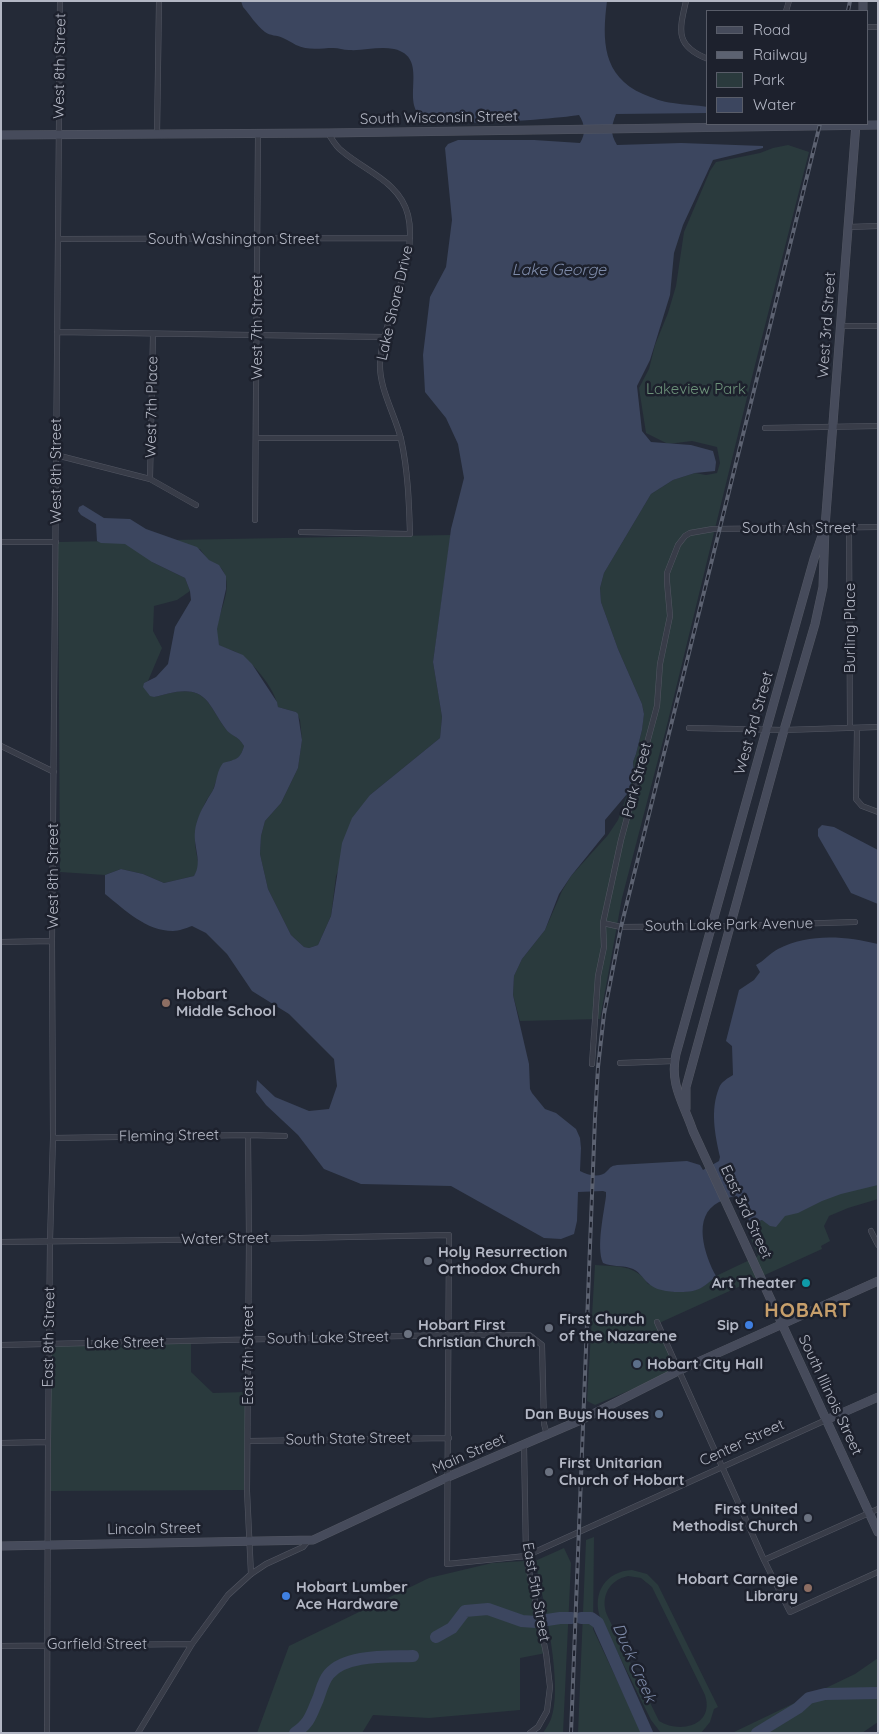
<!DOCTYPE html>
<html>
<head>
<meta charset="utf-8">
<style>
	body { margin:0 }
	#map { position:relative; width:879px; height:1734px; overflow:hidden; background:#242a37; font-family:Quicksand,sans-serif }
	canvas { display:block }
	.frame { position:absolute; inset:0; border:2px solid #b3b7c4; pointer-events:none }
	.legend { position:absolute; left:706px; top:10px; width:162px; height:115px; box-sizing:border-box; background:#1d212d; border:1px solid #595d69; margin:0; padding:6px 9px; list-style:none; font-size:15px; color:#b3b7c4 }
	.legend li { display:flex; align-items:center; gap:10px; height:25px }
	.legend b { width:25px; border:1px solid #595d69 }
</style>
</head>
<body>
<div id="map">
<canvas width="879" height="1734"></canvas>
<div class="frame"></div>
<ul class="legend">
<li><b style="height:6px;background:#464b5b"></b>Road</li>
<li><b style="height:6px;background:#5c6271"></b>Railway</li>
<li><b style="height:14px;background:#2a3a3d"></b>Park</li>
<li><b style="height:14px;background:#3c465f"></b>Water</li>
</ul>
</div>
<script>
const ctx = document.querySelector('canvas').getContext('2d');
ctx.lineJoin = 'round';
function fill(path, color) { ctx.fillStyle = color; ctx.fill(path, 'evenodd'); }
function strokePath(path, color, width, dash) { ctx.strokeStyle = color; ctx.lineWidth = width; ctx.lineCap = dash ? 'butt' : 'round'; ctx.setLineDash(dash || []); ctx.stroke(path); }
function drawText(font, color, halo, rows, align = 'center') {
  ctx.font = font + ' Quicksand,sans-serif'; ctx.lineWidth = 5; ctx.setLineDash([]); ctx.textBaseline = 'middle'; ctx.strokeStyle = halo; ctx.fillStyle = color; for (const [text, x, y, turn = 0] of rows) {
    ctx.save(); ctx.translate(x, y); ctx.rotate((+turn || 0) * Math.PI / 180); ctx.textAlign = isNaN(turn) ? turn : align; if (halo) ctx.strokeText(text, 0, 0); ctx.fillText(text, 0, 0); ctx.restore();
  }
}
const green = new Path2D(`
	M 788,145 L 809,152 L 754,369 L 666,729 L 622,898 L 600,1019 L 520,1021 L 513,995 L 514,976 L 522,959 L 545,930 L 562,891 L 571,876 L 608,835 L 618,820 L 634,775 L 633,762 L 636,754 L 642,730 L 644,713 L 642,704 L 618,649 L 601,602 L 600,588 L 604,573 L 651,494 L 673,480 L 695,473 L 706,475 L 717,473 L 720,463 L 717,447 L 692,441 L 668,444 L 646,433 L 639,388 L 649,369 L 655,345 L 668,313 L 676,286 L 684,232 L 710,171 L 716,162 L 760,153 L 773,148 Z
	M 451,535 L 433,662 L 442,717 L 440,738 L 370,795 L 336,876 L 331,916 L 318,945 L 309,948 L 304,947 L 291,935 L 268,889 L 260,854 L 261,836 L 265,821 L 281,803 L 298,768 L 302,740 L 300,720 L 296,712 L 278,707 C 275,688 251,659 234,651 C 229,649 224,648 219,645 C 209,622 235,596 224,573 C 221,565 216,565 210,561 C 206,558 203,553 200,549 L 152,562 L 185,578 L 190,591 L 177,600 L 154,606 L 153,631 L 162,648 L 148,681 L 144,683 L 154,697 C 172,693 194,684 208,702 C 214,710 219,720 225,728 C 231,736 239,736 244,746 C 242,754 239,760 230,761 L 216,781 L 213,790 L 206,801 L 197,821 L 195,845 L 198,862 L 198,871 L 194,876 L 164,883 L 143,874 L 121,869 L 105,875 L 60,872 L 58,542 Z
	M 878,1177 L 878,1199 L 848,1208 L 829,1216 L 824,1226 L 830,1241 L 821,1246 L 822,1249 L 657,1324 L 676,1371 L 595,1405 L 587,1401 L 595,1265 C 616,1267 636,1264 648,1284 L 675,1292 L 693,1291 L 704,1286 L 716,1276 L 758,1256 L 746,1226 Z
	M 191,1343 L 191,1372 L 213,1393 L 245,1392 L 245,1490 L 50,1491 L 51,1346 Z
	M 594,1537 L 593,1629 L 624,1695 L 633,1691 L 651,1733 L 578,1733 L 586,1540 Z
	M 564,1548 L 571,1563 L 563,1733 L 543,1733 C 546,1728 549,1724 551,1719 C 564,1686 543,1597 535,1561 Z
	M 524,1561 L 546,1653 L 520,1658 L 520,1710 L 429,1718 L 373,1715 L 362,1733 L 257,1733 L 289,1646 L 429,1578 L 492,1563 Z
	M 632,1570 L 647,1574 L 658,1585 L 718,1707 L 714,1709 L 710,1722 L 701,1733 L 661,1733 L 651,1720 L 600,1617 C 592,1593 606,1571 632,1570 ZM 628,1576 L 641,1578 L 652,1587 L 705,1695 C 715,1726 679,1734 659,1721 L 607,1615 C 600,1597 609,1580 628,1576 Z
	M 878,1658 L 878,1722 L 862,1733 L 732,1733 L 855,1674 Z`);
const water = new Path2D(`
	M 241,1 L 607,1 C 602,40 602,76 643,94 C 653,98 662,102 673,103 C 685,105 696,105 708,107 L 708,113 L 616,114 C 611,127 610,133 617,145 L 681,143 L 763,146 L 763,148 L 713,160 L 683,225 L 674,253 L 670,295 L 650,360 L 637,386 L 642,431 L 651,442 L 691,445 L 713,451 L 716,462 L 715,471 L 695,473 L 673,480 L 651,494 L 604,573 L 600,588 L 601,602 L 618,649 L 642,704 L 644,714 L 642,730 L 636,754 L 633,762 L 634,775 L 627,794 L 605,820 L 605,834 L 571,876 L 559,894 L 545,930 L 522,959 L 514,976 L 513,995 L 529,1064 L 530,1089 L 532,1093 L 545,1109 L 556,1113 L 576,1129 L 580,1138 L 581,1148 L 580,1171 C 588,1175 600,1179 607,1171 C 611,1167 611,1166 617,1165 L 687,1161 L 700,1165 L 703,1170 L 719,1161 L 720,1157 C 715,1135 710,1110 719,1088 C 721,1082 728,1078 733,1075 L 732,1046 L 726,1041 L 739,990 L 754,980 L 760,972 L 756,965 C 764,961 770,953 778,949 C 808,933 846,936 878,944 L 878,1185 L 841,1194 L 822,1201 L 798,1213 L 785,1216 L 776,1227 L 770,1226 L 762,1220 L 751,1224 L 737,1196 C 731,1196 725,1200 719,1202 C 691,1216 705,1256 716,1276 C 710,1282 702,1289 693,1291 C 681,1293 657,1293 648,1283 C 642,1278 639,1270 630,1268 C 621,1265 612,1267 603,1263 C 596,1247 604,1213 606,1196 L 606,1192 L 603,1191 L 578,1192 L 577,1221 L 574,1234 L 561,1239 L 544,1238 L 451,1186 L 361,1184 L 324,1169 L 298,1135 L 266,1105 L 256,1092 L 257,1080 L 275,1097 L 309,1111 L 329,1109 L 337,1086 L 334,1059 L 289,1014 L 252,991 L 227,954 L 206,933 L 192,926 C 186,928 179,931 173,931 C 146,931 125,910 105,894 L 105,875 L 121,869 L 143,874 L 164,883 L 194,876 C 203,862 193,847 195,831 C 196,821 201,810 206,802 C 208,797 212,793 214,788 C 217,779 217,771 223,763 C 236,759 240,760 244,746 C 238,735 231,737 225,728 C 219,720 214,710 208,702 C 194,684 172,693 154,697 L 150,696 L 143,687 L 144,683 L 156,677 L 168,664 L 175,627 L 191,600 L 190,591 L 185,578 L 152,562 L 125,544 L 101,543 L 97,541 L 96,524 L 81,515 L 78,511 L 79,507 L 83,505 L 104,518 L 130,519 L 146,529 L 197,547 L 209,560 L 219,565 L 226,576 L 226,589 L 217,629 L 219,645 L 243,655 L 252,664 L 277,702 L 278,707 L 296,712 L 298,714 L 302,740 L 298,768 L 281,803 L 265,821 L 261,836 L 260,854 L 268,889 L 291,935 L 304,947 L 309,948 L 318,945 L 331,916 L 342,843 L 352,818 L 370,795 L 440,738 L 442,717 L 433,662 L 451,529 L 464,478 L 458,444 L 446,418 L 425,392 L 423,355 L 430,297 L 446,267 L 452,220 L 445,148 L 448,144 L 458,140 L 534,140 L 580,143 C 586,134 585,124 579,115 C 553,119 440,129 421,116 C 401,101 430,57 394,49 C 378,46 364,51 349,50 C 343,50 339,48 333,48 C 321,48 308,51 296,45 C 292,43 288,40 283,38 C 277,35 270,36 265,32 C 256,25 250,15 243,7 Z
	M 822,825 L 834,827 L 878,850 L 878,904 L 851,893 L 818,836 L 818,829 Z`);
const river = new Path2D(`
	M 581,1618 L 591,1618 L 598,1623 L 647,1733
	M 547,1620 L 560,1618 L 572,1618
	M 436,1637 L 452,1628 L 465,1611 L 488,1609 L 522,1621 L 536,1622
	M 295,1733 C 310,1723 311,1715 318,1699 C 321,1691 323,1681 329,1674 C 346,1654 388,1657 413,1656
	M 757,1733 L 798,1708 L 809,1698 L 825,1694 L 878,1693`);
const street = new Path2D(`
	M 686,1 C 679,31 675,46 708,59
	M 786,11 L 789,1
	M 868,27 L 878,27
	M 157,135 L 159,1
	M 848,227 L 878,226
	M 59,239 L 410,238
	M 840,326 L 878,326
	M 57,332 L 384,337
	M 765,428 L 878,426
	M 256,438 L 401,438
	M 56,455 L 150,479 L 196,505
	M 150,479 L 153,335
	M 255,520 L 258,134
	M 849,528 L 850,728
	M 301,532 L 410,534 C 409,502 408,471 401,439 C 395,414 379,389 380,363 C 383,316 419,261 408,215 C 400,182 365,171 342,151 C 336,147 332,139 328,133
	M 1,542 L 56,542
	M 689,728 L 784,730 L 878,727
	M 857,728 L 856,799 L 862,806 L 878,812
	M 1,746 L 54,772
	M 603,923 L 621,927 L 730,926 L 855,922
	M 1,942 L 52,941
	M 620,1063 L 674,1061
	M 592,1064 L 598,976 L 604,947 L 603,923 L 621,840 L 657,706 L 660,664 L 670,616 L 667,582 L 667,573 L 678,545 L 685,536 L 690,533 L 713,529 L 878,527
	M 248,1135 L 249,1239 L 247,1491 L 251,1574
	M 53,1138 L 248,1135 L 285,1136
	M 871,1231 L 878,1245
	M 1,1242 L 249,1239 L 449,1235 L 447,1564 L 526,1556 L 826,1420
	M 657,1322 L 764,1560 L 790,1612 L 878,1572
	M 1,1345 L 449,1335 L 529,1335 L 542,1345 L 544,1424 L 547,1435
	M 248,1441 L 449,1438
	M 1,1443 L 48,1442
	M 524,1445 L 526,1556 L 546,1653 L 550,1687 L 547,1711 L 538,1727 L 530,1733
	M 764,1560 L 878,1509
	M 1,1646 L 192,1644
	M 47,1733 L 48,1442 L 50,1241 L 53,1138 L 52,941 L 60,1
	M 138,1733 L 192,1644 L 228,1595 L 251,1574 L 266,1564 L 303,1547 L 308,1541`);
const secondary = new Path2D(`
	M 863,11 L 863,1
	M 1,135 L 328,133 L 878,125
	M 825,527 L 814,559 L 798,616 L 676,1054 C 669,1084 684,1104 693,1131 L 878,1532
	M 686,1109 L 686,1087 L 784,730 L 815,624 L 823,587 L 825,527 L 856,124
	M 826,1420 L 878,1397
	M 1,1546 L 313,1540 L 448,1477 L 583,1419 L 678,1371 L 878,1281`);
const rail = new Path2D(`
	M 848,11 L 850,1
	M 571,1733 L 595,1118 L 598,1067 L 604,1014 L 621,927 L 820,124`);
const markers = [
	[166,1003,5,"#8d6e63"],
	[428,1261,5,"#6b7280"],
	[806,1283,5,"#0f9aa8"],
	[749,1325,5,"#3f7fe0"],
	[549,1328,5,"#6b7280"],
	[408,1334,5,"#6b7280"],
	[637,1364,5,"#5c6f8a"],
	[659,1414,5,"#5c6f8a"],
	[549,1472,5,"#6b7280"],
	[808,1518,5,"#6b7280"],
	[808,1588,5,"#8d6e63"],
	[286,1596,5,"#3f7fe0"]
];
const streetNames = [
	["West 8th Street",60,66,-89],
	["South Wisconsin Street",439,118,-1],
	["South Washington Street",234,239],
	["Lake Shore Drive",395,303,-77],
	["West 3rd Street",827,325,-86],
	["West 7th Street",257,327,-90],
	["West 7th Place",152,407,-89],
	["West 8th Street",56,471,-90],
	["South Ash Street",799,528],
	["Burling Place",850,628,-90],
	["West 3rd Street",754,723,-74],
	["Park Street",637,780,-75],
	["West 8th Street",53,876,-90],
	["South Lake Park Avenue",729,925,-1],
	["Fleming Street",169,1136,-1],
	["East 3rd Street",746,1212,65],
	["Water Street",225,1239,-1],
	["East 8th Street",49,1337,-89],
	["South Lake Street",328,1338,-1],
	["Lake Street",125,1343,-1],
	["East 7th Street",248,1355,-90],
	["South Illinois Street",830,1395,65],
	["South State Street",348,1439,-1],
	["Center Street",742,1443,-25],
	["Main Street",469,1454,-24],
	["Lincoln Street",154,1529,-1],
	["East 5th Street",536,1592,80],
	["Garfield Street",97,1644]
];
const parkNames = [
	["Lakeview Park",696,389]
];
const poiNames = [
	["Hobart",176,994],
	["Middle School",176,1011],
	["Holy Resurrection",438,1252],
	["Orthodox Church",438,1269],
	["Art Theater",796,1283,"right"],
	["First Church",559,1319],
	["of the Nazarene",559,1336],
	["Hobart First",418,1325],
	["Christian Church",418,1342],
	["Sip",739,1325,"right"],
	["Hobart City Hall",647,1364],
	["Dan Buys Houses",649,1414,"right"],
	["First Unitarian",559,1463],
	["Church of Hobart",559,1480],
	["First United",798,1509,"right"],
	["Methodist Church",798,1526,"right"],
	["Hobart Carnegie",798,1579,"right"],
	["Library",798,1596,"right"],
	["Hobart Lumber",296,1587],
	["Ace Hardware",296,1604]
];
const waterNames = [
	["Lake George",559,270],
	["Duck Creek",634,1663,66]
];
const districtNames = [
	["HOBART",808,1311]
];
fill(green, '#2a3a3d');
fill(water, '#3c465f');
strokePath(river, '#3c465f', 12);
strokePath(street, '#535763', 6);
strokePath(secondary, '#535763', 9);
strokePath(street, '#383c48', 5);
strokePath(secondary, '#464b5b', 8);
strokePath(rail, '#5c6271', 4);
strokePath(rail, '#1d212d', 2, [5.5]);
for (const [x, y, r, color] of markers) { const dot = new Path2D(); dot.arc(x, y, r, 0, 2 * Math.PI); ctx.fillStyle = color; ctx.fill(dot); strokePath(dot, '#1d212d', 2); }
drawText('15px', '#b3b7c4', '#1d212d', streetNames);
drawText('15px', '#6d927a', '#1d212d', parkNames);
drawText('bold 15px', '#b3b7c4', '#1d212d', poiNames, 'left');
drawText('italic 16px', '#7e8ba9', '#1d212d', waterNames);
ctx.letterSpacing = '1px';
drawText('bold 20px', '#c79f6b', '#1d212d', districtNames);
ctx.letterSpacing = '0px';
</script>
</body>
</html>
